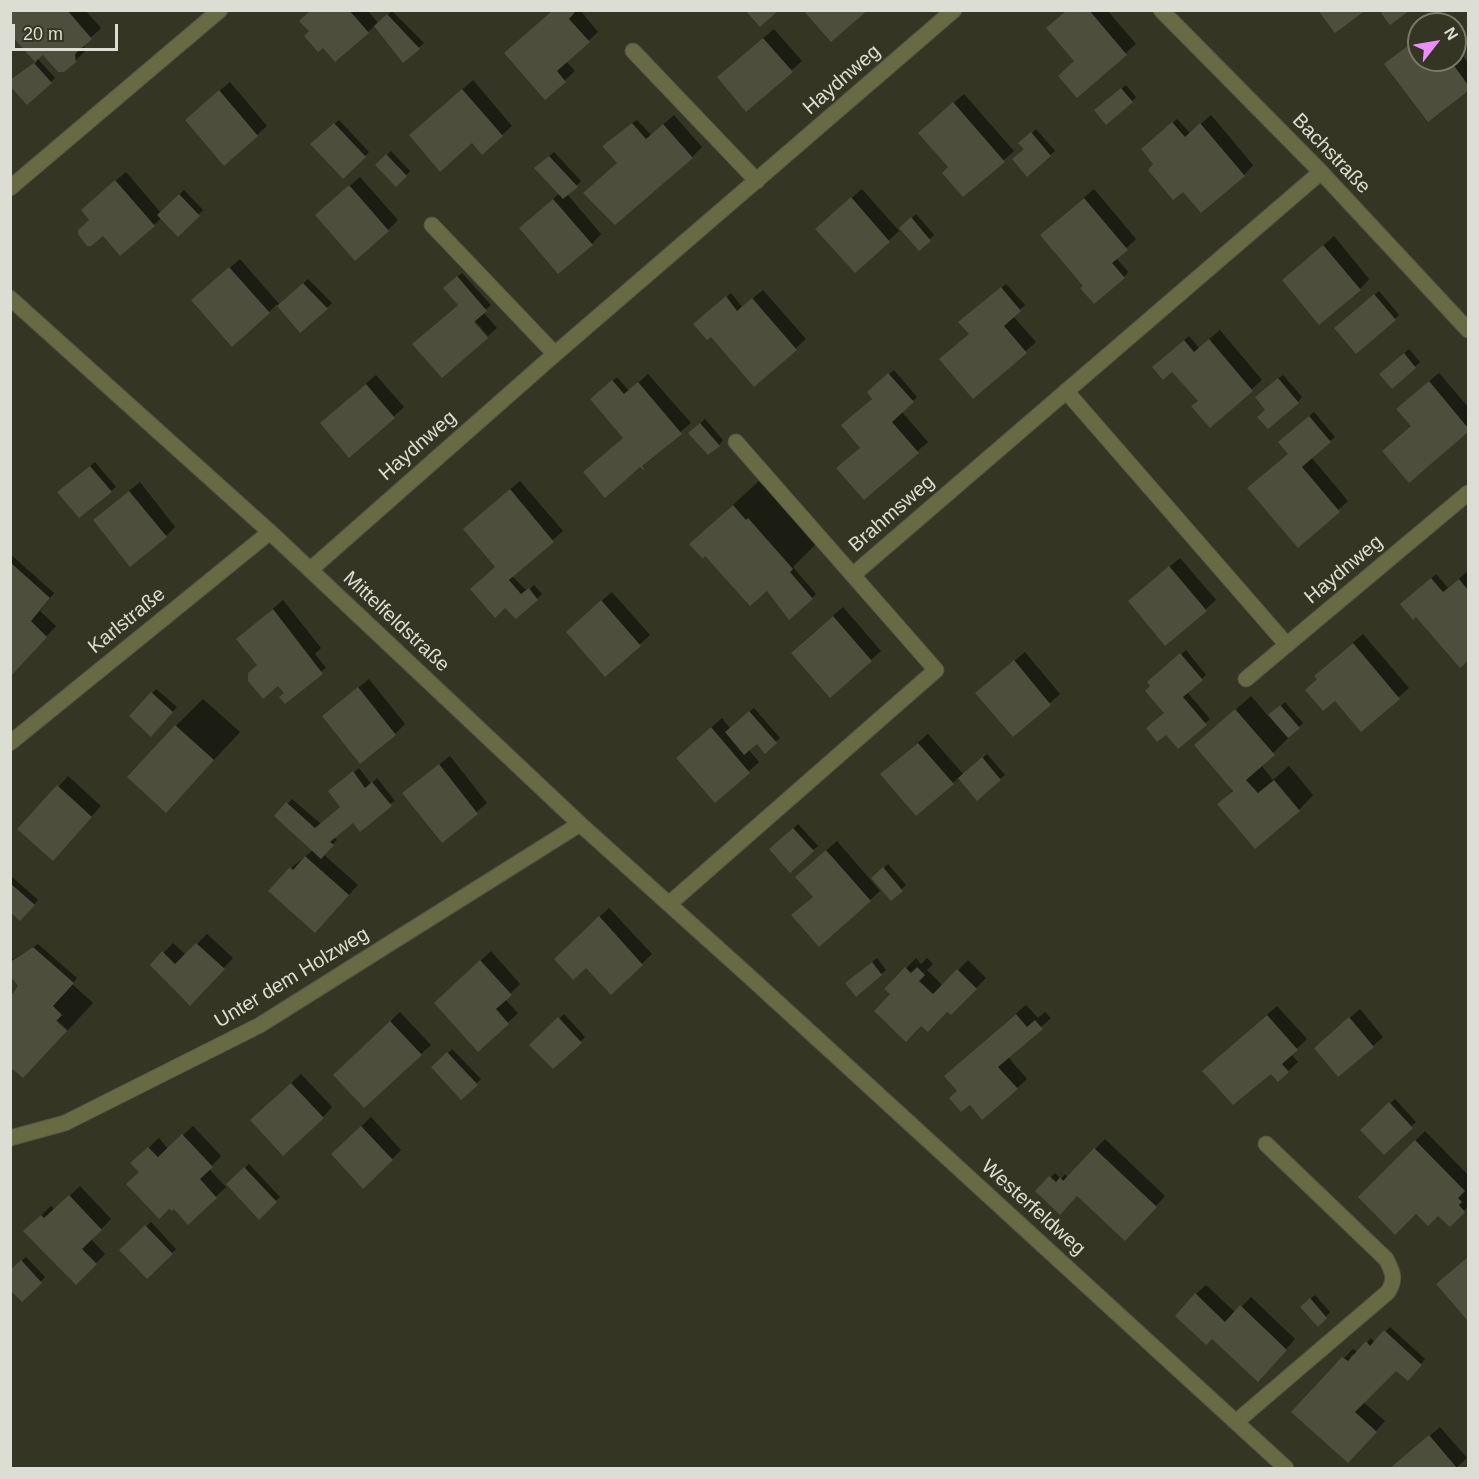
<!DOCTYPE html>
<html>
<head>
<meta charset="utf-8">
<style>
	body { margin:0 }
	#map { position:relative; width:1479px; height:1479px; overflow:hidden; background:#343523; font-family:Arial,sans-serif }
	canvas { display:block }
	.frame { position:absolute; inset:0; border:12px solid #ddded3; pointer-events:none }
	.north { position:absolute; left:1407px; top:12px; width:60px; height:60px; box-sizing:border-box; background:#343523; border:2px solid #787969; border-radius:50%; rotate:59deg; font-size:16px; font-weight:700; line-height:24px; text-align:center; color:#ddded3 }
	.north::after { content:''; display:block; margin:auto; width:21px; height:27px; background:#eb8dfc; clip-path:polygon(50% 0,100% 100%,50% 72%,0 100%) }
	.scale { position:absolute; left:12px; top:24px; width:106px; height:27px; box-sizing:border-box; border:3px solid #ddded3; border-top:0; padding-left:8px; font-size:18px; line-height:21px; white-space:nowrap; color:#ddded3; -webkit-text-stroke:4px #343523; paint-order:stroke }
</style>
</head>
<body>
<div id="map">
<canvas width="1479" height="1479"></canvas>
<div class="frame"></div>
<div class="north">N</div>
<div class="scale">20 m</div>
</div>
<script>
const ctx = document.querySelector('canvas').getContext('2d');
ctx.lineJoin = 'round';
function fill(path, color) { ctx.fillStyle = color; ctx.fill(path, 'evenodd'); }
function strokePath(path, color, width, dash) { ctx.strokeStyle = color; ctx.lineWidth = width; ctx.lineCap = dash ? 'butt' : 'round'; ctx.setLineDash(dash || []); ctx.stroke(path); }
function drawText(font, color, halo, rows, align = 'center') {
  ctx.font = font + ' Arial,sans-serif'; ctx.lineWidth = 4.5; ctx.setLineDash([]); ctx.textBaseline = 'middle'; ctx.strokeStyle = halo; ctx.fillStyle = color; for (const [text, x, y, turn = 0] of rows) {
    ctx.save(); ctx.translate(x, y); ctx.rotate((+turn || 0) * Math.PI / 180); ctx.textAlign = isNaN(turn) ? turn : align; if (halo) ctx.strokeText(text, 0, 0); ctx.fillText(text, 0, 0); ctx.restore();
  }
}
const shadow = new Path2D(`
	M 10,10 L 85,10 L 101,28 L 84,44 L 85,51 L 75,61 L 43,53 L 37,58 L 55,78 L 51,82 L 14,79 L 37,62 L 10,31 Z
	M 311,10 L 367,10 L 378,23 L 392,11 L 424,43 L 403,61 L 375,25 L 368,32 L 311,31 Z
	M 553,10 L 580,10 L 598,32 L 566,61 L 575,71 L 545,98 Z
	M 1067,10 L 1107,10 L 1136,44 L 1077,96 L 1076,61 Z
	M 774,29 L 802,61 L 747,109 L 729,67 Z
	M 1419,36 L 1419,60 L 1455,60 L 1455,45 L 1468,63 L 1468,90 L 1429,120 L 1386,64 Z
	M 473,80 L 512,126 L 502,135 L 473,141 L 411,135 Z
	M 230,82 L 267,126 L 257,135 L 196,111 Z
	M 1126,85 L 1136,97 L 1132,101 L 1101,106 Z
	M 964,94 L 1014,151 L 964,195 L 930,123 Z
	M 674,115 L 702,147 L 692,157 L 619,163 L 608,141 L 637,120 L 651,135 Z
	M 1211,115 L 1253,165 L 1244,175 L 1183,190 L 1147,145 L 1177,119 L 1190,133 Z
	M 339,120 L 369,152 L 343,177 L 316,140 Z
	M 1036,129 L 1055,151 L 1050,155 L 1025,139 Z
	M 391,151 L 410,171 L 396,185 L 377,165 Z
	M 554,152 L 581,181 L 567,194 L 601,234 L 592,244 L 530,219 L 560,193 L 540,164 Z
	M 126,172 L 161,213 L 184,190 L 203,210 L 178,235 L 161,218 L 154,225 L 103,233 L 91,219 L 93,200 Z
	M 360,177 L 398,220 L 388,230 L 327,205 Z
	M 862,189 L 899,231 L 855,271 L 827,219 Z
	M 1094,189 L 1136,239 L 1116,258 L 1128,272 L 1124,277 L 1086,287 L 1052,225 Z
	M 916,214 L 934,235 L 919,249 L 901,228 Z
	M 1334,236 L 1369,279 L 1360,289 L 1284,280 Z
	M 240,259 L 280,305 L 308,279 L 332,303 L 300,331 L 277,304 L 269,312 L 203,291 Z
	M 462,273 L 491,305 L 483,312 L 497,328 L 488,336 L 475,321 L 424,334 L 459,304 L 449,284 Z
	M 1006,284 L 1025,305 L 1013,316 L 1036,342 L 973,397 L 970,333 L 960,322 Z
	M 763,290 L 806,339 L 754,385 L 699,320 L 731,293 L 742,307 Z
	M 1379,291 L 1399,315 L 1395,319 L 1340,323 Z
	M 1220,330 L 1262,380 L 1210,426 L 1199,400 L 1172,369 L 1158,362 L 1189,336 L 1199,348 Z
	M 1409,349 L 1420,362 L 1392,387 L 1386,370 Z
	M 894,370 L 917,397 L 901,411 L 928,442 L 864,497 L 861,447 L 843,425 L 873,398 L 873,388 Z
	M 1439,373 L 1468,407 L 1468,430 L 1409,481 L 1413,425 L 1408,399 Z
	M 648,374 L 691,423 L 605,495 L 624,437 L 596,395 L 617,377 L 629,391 Z
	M 376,375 L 404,407 L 350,456 L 332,414 Z
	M 1283,375 L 1302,397 L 1298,402 L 1267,410 L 1261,393 Z
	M 1314,412 L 1335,437 L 1311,457 L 1348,501 L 1298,546 L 1290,452 L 1285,438 Z
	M 705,419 L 723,440 L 719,445 L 695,428 Z
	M 95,462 L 116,487 L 111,491 L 64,488 Z
	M 761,479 L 819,541 L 793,567 L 816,594 L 812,598 L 767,589 L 691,544 Z
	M 520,481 L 563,531 L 512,576 L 527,591 L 534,585 L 542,594 L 516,617 L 505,606 L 497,567 L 474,520 Z
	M 140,482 L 175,527 L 166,536 L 105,511 Z
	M 10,554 L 54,593 L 40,611 L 56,626 L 16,670 L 11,604 Z
	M 1180,558 L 1216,600 L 1166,644 L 1139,592 Z
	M 1468,571 L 1468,659 L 1460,666 L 1406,600 L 1436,574 L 1448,588 Z
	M 612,592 L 650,635 L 605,675 L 577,622 Z
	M 283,600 L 321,648 L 315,654 L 326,668 L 285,693 L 238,639 Z
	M 843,607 L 881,651 L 871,660 L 802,643 Z
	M 1363,634 L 1409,688 L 1361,730 L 1318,679 L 1326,666 Z
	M 1186,650 L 1206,675 L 1187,692 L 1210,719 L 1205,723 L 1166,733 L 1166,713 L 1152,686 L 1154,678 Z
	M 1025,652 L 1060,694 L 1014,735 L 987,683 Z
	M 369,679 L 405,724 L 395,734 L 334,707 Z
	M 156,689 L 177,707 L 151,735 L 131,716 Z
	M 1251,696 L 1269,717 L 1285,702 L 1303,723 L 1261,765 L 1273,780 L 1289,766 L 1313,795 L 1299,810 L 1219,804 L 1233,790 L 1196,745 Z
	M 203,699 L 240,732 L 166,811 L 176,726 Z
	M 754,708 L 780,738 L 765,751 L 757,742 L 748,749 L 759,762 L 715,801 L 688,748 L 722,718 L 730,728 Z
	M 928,734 L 964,775 L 987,754 L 1005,775 L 1000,779 L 959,777 L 953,783 L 892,765 Z
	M 450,756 L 487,803 L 442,841 L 414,784 Z
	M 359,768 L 371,784 L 377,778 L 395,801 L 353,821 L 334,837 L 337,840 L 323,854 L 358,885 L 324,921 L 291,868 L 313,850 L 276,816 L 292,799 L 321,824 L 342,807 L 335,787 Z
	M 68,776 L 101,806 L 62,849 L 20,829 Z
	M 798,824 L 818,846 L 813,850 L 776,844 Z
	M 837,841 L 880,891 L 870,900 L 803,906 L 814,896 L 807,867 Z
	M 888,864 L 906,885 L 891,899 L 873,878 Z
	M 10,875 L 38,900 L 20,919 L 10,910 Z
	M 609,908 L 652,954 L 611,993 L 578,937 Z
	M 207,934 L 233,958 L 200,994 L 152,965 L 173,943 L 186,955 Z
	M 38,944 L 77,978 L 72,984 L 93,1003 L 68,1030 L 26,993 L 66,1032 L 23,1076 L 20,988 L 10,974 L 10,961 Z
	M 491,951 L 520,984 L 505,999 L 518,1013 L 478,1050 L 445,994 Z
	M 877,958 L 886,970 L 856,994 L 851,979 Z
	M 916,958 L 921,964 L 927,958 L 933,964 L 927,970 L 943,986 L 968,960 L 986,978 L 951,1013 L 892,994 L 886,989 Z
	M 1026,1005 L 1038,1018 L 1045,1012 L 1051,1018 L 1008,1057 L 1027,1079 L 1017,1088 L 959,1090 L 956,1066 Z
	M 1277,1006 L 1307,1039 L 1291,1054 L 1298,1062 L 1288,1071 L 1271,1072 L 1214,1061 Z
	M 1360,1009 L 1383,1037 L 1373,1046 L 1326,1038 Z
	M 400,1012 L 431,1045 L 421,1054 L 335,1075 Z
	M 564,1014 L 585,1037 L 553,1067 L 531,1045 Z
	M 452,1049 L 481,1079 L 461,1098 L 433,1067 Z
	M 301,1074 L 332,1107 L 323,1117 L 262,1111 Z
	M 1395,1099 L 1416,1122 L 1384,1153 L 1362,1130 Z
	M 371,1117 L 401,1150 L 392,1159 L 333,1154 Z
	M 193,1126 L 221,1156 L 209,1169 L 226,1187 L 188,1223 L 132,1163 L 159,1138 L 168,1149 Z
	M 1425,1131 L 1468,1175 L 1468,1207 L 1450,1225 L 1438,1214 L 1416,1212 L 1360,1197 Z
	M 1105,1139 L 1165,1196 L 1135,1229 L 1077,1194 L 1037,1191 L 1055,1173 L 1061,1179 L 1065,1174 L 1068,1177 Z
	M 249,1164 L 280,1197 L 259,1217 L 228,1184 Z
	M 80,1186 L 111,1219 L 91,1239 L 105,1254 L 76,1283 L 25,1231 L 51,1206 L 55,1210 Z
	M 151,1222 L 176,1249 L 147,1277 L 121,1250 Z
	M 26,1257 L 45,1277 L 22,1300 L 10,1271 Z
	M 1468,1257 L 1468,1319 L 1438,1284 Z
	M 1206,1285 L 1236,1313 L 1251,1297 L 1295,1339 L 1268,1370 L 1196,1294 Z
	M 1315,1295 L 1330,1312 L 1318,1325 L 1302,1307 Z
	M 1390,1327 L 1425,1359 L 1408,1379 L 1396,1369 L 1363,1402 L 1385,1421 L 1358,1451 L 1293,1411 L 1353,1349 L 1358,1352 L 1371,1338 L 1375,1343 ZM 1353,1354 L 1361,1362 L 1359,1365 L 1350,1357 Z
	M 1440,1427 L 1467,1458 L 1456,1468 L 1392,1468 Z`);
const building = new Path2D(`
	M 10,10 L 67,10 L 92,39 L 75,54 L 76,62 L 64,72 L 58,72 L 43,55 L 35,62 L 10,34 Z
	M 311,10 L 349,10 L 369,33 L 335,62 L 323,48 L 318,52 L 304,36 L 309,31 L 299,21 Z
	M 553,10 L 577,10 L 569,19 L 590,42 L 557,71 L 566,82 L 545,100 L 504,53 Z
	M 745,10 L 779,10 L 760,27 Z
	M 803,10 L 868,10 L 831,42 Z
	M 1067,10 L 1089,10 L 1127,55 L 1077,98 L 1058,76 L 1074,61 L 1046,28 Z
	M 1318,10 L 1366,10 L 1335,33 Z
	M 1385,10 L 1410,10 L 1390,25 L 1381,13 Z
	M 387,14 L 420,49 L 403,63 L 374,26 Z
	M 1419,37 L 1419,60 L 1450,60 L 1468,85 L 1468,91 L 1428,122 L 1384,64 Z
	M 763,38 L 793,72 L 746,112 L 717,77 Z
	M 34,63 L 52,83 L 27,105 L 10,86 L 10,80 Z
	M 1121,88 L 1133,102 L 1106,125 L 1094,110 Z
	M 462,89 L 503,136 L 482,155 L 472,143 L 440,172 L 409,135 Z
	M 219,90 L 258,136 L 224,166 L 185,120 Z
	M 953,102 L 1005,162 L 963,197 L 942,173 L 948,167 L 918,133 Z
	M 1172,122 L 1185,137 L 1200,123 L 1245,176 L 1201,213 L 1183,192 L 1173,200 L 1148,170 L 1153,164 L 1141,149 Z
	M 334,123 L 366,157 L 343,179 L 310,144 Z
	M 632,123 L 646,139 L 663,124 L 693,158 L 615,225 L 583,193 L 617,163 L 602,146 Z
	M 1031,132 L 1051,156 L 1027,177 L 1012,159 L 1024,149 L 1018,143 Z
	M 386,154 L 407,176 L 396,187 L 375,165 Z
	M 549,156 L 578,187 L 563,199 L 534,168 Z
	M 115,180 L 155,226 L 120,256 L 103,236 L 91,246 L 87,246 L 78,234 L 78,230 L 89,220 L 81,210 Z
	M 349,185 L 389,231 L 355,261 L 315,215 Z
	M 179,194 L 200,216 L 178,237 L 157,215 Z
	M 851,197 L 890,242 L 855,273 L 815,229 Z
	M 1084,198 L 1128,250 L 1112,263 L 1125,278 L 1094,304 L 1080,288 L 1083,286 L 1040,235 Z
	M 553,199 L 593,245 L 558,274 L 519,228 Z
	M 911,217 L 931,241 L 919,251 L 899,228 Z
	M 1323,245 L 1361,290 L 1319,325 L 1282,280 Z
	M 229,267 L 270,313 L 232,347 L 191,300 Z
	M 457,276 L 487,311 L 474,322 L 488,338 L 442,378 L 412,344 L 458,305 L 443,288 Z
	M 303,283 L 328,309 L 300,333 L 277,306 Z
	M 1001,287 L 1021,311 L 1004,326 L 1027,353 L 973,399 L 939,359 L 969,334 L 958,322 Z
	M 1374,294 L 1396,320 L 1356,354 L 1334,328 Z
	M 726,296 L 737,311 L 752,298 L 797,350 L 754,387 L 711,337 L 707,340 L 693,324 Z
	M 1209,339 L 1253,391 L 1210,428 L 1191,406 L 1198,401 L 1172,372 L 1163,380 L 1152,367 L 1184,340 L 1194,352 Z
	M 1404,353 L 1416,368 L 1392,389 L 1379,374 Z
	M 888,373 L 914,402 L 892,422 L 919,453 L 864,500 L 836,468 L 860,448 L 841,425 L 872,399 L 867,392 Z
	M 1278,378 L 1299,403 L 1268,429 L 1257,417 L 1265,410 L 1255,397 Z
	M 612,380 L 624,394 L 638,382 L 682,434 L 642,466 L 645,471 L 640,467 L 605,498 L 583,472 L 623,438 L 590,399 Z
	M 1429,381 L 1468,428 L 1468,432 L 1409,483 L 1382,451 L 1411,426 L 1396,409 Z
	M 366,384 L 395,418 L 349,458 L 320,423 Z
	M 1309,416 L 1331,442 L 1302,467 L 1340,512 L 1298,548 L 1247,488 L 1288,454 L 1278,442 Z
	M 700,423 L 720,446 L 708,455 L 688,433 Z
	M 90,466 L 112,492 L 79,518 L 57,492 Z
	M 510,489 L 554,542 L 509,580 L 521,594 L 529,588 L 538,600 L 516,619 L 505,608 L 495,618 L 470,589 L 495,567 L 463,529 Z
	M 129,491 L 167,537 L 130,567 L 93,520 Z
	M 733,505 L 746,520 L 748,518 L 793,569 L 790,572 L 813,599 L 789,620 L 767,591 L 750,606 L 705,556 L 703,559 L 689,544 Z
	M 10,562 L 50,598 L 31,621 L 47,637 L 10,677 Z
	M 1169,566 L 1207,611 L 1165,646 L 1128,601 Z
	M 1431,578 L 1443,592 L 1459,579 L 1468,590 L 1468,661 L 1460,668 L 1416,617 L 1413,620 L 1400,604 Z
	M 601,600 L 641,646 L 605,677 L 566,632 Z
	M 273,609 L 323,674 L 285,704 L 279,697 L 284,693 L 278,686 L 263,699 L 248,681 L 248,673 L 257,665 L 236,639 Z
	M 833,616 L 872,661 L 830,698 L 791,653 Z
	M 1353,643 L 1400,699 L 1361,732 L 1335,701 L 1323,711 L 1305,690 L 1317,679 L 1314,676 Z
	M 1180,653 L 1203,680 L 1183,697 L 1207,725 L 1178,749 L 1166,735 L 1157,742 L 1146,728 L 1164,713 L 1145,691 L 1150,686 L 1147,682 Z
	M 1014,660 L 1051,705 L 1013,737 L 975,693 Z
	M 358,687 L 396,735 L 360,764 L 322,716 Z
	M 151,692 L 173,712 L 151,737 L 129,716 Z
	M 1280,705 L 1300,728 L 1288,738 L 1268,715 Z
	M 1235,709 L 1275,755 L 1246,780 L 1258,793 L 1274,780 L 1300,811 L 1255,849 L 1217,804 L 1233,791 L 1194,745 Z
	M 749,711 L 777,743 L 765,754 L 757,744 L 744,755 L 725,732 Z
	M 175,725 L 214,760 L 166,813 L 127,777 Z
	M 711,727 L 750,773 L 715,803 L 676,758 Z
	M 918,743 L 954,784 L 916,816 L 880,774 Z
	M 982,757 L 1001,780 L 977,801 L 958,778 Z
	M 439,764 L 478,814 L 442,843 L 402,793 Z
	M 353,771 L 365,788 L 372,782 L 392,806 L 360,832 L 353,823 L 330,842 L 334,845 L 321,859 L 274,816 L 286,802 L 315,828 L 340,807 L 328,791 Z
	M 57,785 L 92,817 L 53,861 L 17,829 Z
	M 793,828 L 814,851 L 790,873 L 769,849 Z
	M 826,850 L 871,901 L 819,947 L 791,915 L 813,897 L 795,877 Z
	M 305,856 L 349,895 L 315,933 L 268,891 L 290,867 L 293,870 Z
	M 883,867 L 903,891 L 891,901 L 871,878 Z
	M 10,883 L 35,905 L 20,921 L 10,912 Z
	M 599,916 L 643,965 L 611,995 L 586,968 L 573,980 L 554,959 Z
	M 196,943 L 225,969 L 190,1006 L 150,965 L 162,951 L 175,964 Z
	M 33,947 L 74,983 L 53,1006 L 62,1015 L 56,1021 L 67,1031 L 23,1078 L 10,1067 L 10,997 L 18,986 L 10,976 L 10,962 Z
	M 480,960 L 512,995 L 496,1009 L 509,1024 L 478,1052 L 434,1003 Z
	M 872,962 L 882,975 L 856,997 L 845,983 Z
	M 905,967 L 911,973 L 917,967 L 925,975 L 919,981 L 933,994 L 957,969 L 977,989 L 951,1015 L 947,1012 L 928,1032 L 921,1026 L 906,1042 L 874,1011 L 890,994 L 884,989 Z
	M 1016,1014 L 1027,1027 L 1035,1020 L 1043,1029 L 998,1067 L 1018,1089 L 982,1120 L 970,1105 L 961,1112 L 949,1098 L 957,1091 L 944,1076 Z
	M 1267,1015 L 1298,1050 L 1282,1064 L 1289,1072 L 1278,1082 L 1271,1074 L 1233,1105 L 1202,1071 Z
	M 558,1017 L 582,1043 L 553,1069 L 529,1045 Z
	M 1349,1017 L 1374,1047 L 1338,1077 L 1314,1048 Z
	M 390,1021 L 422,1055 L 364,1108 L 333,1075 Z
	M 447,1052 L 478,1085 L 461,1100 L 431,1067 Z
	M 291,1083 L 324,1118 L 283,1156 L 250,1120 Z
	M 1389,1102 L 1413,1128 L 1384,1155 L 1360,1130 Z
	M 361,1126 L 393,1160 L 363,1189 L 331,1154 Z
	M 182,1134 L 213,1167 L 200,1179 L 217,1198 L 188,1225 L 174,1209 L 172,1211 L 169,1209 L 159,1219 L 126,1184 L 139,1172 L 130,1163 L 148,1147 L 158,1157 Z
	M 1415,1140 L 1465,1191 L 1458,1198 L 1462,1202 L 1459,1205 L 1465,1212 L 1450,1227 L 1438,1216 L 1428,1226 L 1416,1214 L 1395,1235 L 1358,1197 Z
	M 1094,1148 L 1157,1207 L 1125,1241 L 1077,1196 L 1060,1215 L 1035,1191 L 1049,1176 L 1056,1182 L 1060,1177 L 1063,1181 Z
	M 244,1167 L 277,1202 L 259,1220 L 226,1184 Z
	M 69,1195 L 102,1230 L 82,1249 L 97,1264 L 76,1285 L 23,1231 L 41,1215 L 44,1218 Z
	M 145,1225 L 173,1254 L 147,1279 L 119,1250 Z
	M 1468,1257 L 1468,1321 L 1436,1284 Z
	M 21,1260 L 42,1283 L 22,1302 L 10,1290 L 10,1270 Z
	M 1195,1293 L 1225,1322 L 1240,1305 L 1287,1350 L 1258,1382 L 1212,1339 L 1206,1345 L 1175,1316 Z
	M 1310,1298 L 1327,1318 L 1318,1327 L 1300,1307 Z
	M 1384,1330 L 1422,1365 L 1408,1381 L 1396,1371 L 1355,1412 L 1377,1432 L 1348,1463 L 1291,1412 L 1342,1357 L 1348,1361 L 1366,1341 L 1370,1346 Z
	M 1429,1435 L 1457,1468 L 1390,1468 Z`);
const minor = new Path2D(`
	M 1161,10 L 1321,172 L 1468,330
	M 633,51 L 757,181
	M 10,188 L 220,10
	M 432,225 L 555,354
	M 10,298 L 270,532 L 580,824 L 751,978 L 1286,1468
	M 1066,391 L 1287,645
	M 310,570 L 555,354 L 954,10
	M 854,574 L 1321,172
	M 1246,679 L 1468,493
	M 10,743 L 270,532
	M 669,904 L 936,670 L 736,442
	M 10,1138 L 65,1123 L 260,1025 L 580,824
	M 1236,1422 L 1388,1292 C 1396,1279 1393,1272 1386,1259 L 1266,1144`);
const streetNames = [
	["Haydnweg",842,80,-41],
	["Bachstraße",1331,154,46],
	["Haydnweg",418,446,-41],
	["Brahmsweg",892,514,-41],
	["Haydnweg",1344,570,-40],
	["Karlstraße",127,621,-39],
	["Mittelfeldstraße",396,622,43],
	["Unter dem Holzweg",292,978,-31],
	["Westerfeldweg",1033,1208,42]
];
fill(shadow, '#0007');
fill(building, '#4d4f3c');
strokePath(minor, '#525343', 17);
strokePath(minor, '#676a42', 15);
drawText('20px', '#ddded3', '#343523', streetNames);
</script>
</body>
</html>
